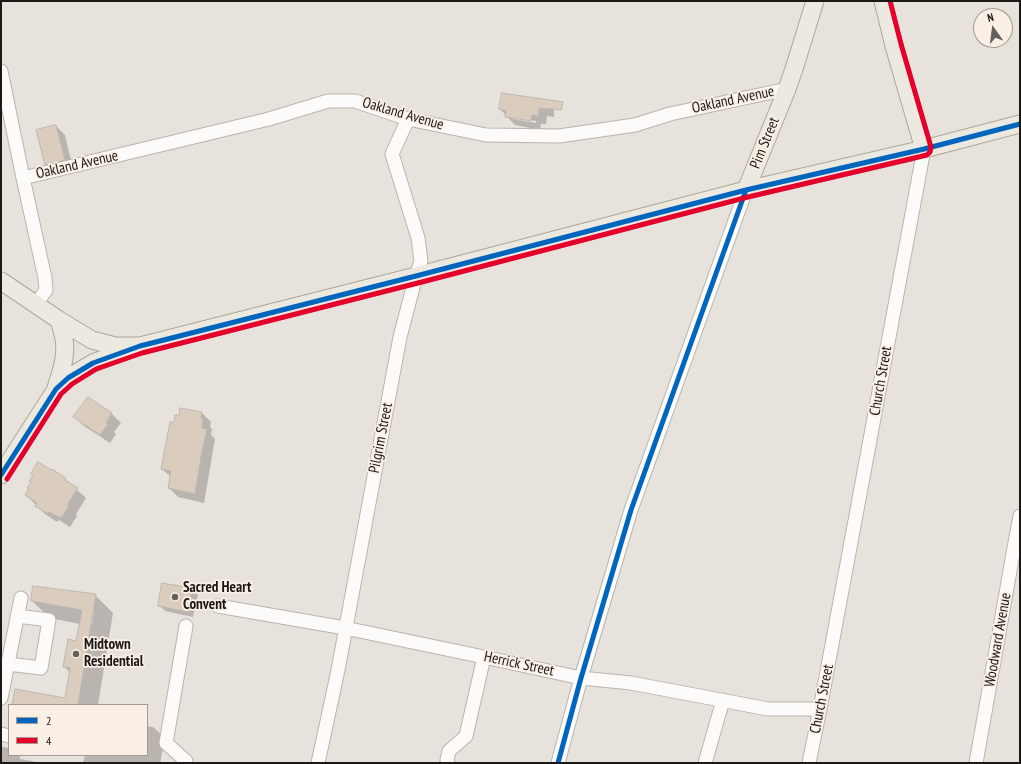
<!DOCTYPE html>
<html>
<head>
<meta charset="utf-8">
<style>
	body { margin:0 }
	#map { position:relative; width:1021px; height:764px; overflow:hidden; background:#e8e2dc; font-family:"PT Sans Narrow",sans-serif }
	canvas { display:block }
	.frame { position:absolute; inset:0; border:2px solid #1c1815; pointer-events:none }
	.legend { position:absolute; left:8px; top:704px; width:140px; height:52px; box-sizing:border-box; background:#f9efe5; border:1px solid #a19992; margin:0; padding:5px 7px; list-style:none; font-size:12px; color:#1c1815 }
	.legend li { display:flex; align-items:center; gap:8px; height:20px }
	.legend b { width:20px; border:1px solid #a19992 }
	.north { position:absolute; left:973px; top:8px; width:40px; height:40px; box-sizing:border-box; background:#f9efe5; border:1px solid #a19992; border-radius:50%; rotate:346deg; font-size:11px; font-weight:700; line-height:16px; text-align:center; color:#1c1815 }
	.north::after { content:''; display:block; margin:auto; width:14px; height:18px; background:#635f5b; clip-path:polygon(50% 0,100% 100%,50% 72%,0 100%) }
</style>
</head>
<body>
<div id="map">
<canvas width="1021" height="764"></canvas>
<div class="frame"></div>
<ul class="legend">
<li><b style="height:5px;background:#0065bd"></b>2</li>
<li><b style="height:5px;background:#e4002b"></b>4</li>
</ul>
<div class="north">N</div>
</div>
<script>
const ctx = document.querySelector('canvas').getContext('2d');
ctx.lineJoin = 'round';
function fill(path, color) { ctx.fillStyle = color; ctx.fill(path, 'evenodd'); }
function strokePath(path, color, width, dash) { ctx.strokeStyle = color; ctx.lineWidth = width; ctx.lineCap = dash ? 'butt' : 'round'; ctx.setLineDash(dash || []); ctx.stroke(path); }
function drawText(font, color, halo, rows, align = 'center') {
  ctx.font = font + ' "PT Sans Narrow",sans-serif'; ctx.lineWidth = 3.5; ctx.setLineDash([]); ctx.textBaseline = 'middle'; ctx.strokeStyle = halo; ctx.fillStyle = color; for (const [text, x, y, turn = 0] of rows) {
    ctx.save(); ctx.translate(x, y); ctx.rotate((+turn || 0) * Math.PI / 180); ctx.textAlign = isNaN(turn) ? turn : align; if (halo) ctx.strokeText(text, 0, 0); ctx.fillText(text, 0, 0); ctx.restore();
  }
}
const shadow = new Path2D(`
	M 545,100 L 554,109 L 554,117 L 547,116 L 546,124 L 541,124 L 540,130 L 515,125 L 500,109 ZM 511,117 L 536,121 L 536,123 L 513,119 Z
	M 56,126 L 65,135 L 73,169 L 55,173 L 46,164 Z
	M 88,398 L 112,414 L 121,423 L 114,432 L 116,434 L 110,443 L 84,426 L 75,417 Z
	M 202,413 L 211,422 L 210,427 L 212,429 L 211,435 L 215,439 L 204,503 L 178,497 L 169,488 L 171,477 L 162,469 L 175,423 Z
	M 65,479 L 86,498 L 76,514 L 77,516 L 70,527 L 59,520 L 57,522 L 45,514 L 26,495 L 30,490 L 32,483 L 30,481 Z
	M 192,589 L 198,595 L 193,617 L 165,611 L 159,605 Z
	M 95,595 L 113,613 L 98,705 L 13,705 L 66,699 L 70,673 L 64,666 L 77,642 L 80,624 L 50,618 L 32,601 ZM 92,609 L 94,609 L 92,625 L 90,625 Z
	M 147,726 L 153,727 L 165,738 L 160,763 L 83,763 L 85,755 L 147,755 Z
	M 2,747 L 9,748 L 9,755 L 19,755 L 20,756 L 20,759 L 37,762 L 38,763 L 1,763 L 1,752 Z`);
const building = new Path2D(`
	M 502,93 L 563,102 L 561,110 L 539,108 L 538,116 L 532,115 L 531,121 L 505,117 L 506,111 L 499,109 Z
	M 56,125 L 65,160 L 45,165 L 36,130 Z
	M 88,397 L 112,413 L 106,423 L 108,424 L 100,435 L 73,417 Z
	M 180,408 L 202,412 L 201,418 L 203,419 L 202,428 L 207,429 L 202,451 L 195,494 L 168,488 L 171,471 L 161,469 L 170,422 L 174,422 L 175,415 L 179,415 Z
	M 38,462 L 51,470 L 52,469 L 66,478 L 65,480 L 78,488 L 67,505 L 69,506 L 61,518 L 49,512 L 48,514 L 35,506 L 37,503 L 25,495 L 29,489 L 27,488 L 31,482 L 29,481 L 33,475 L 31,474 Z
	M 162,583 L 192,588 L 188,612 L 158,606 Z
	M 33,586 L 96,594 L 78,705 L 12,705 L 15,689 L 65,698 L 70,668 L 63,667 L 68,639 L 76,641 L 82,610 L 31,601 Z`);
const minor = new Path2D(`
	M 1,71 L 23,178 L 45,278 L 46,290 L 36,304
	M 23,178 L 269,119 L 328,101 L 355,101 L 408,119 L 486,135 L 559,136 L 635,125 L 670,114 L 787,89
	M 218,606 L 345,628 L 484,657 L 581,678 L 631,683 L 768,709 L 820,709
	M 186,626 L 166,743 L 186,761
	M 8,664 L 41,668 L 49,620 L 17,616
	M 1,698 L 21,598
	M 1,734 L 9,736
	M 318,763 L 338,670 L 400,337 L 416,276 L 421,261 L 418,238 L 392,154 L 408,119
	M 448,763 L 447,760 L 449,751 L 466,736 L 484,657
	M 558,763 L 581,678 L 631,510 L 746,190
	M 705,763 L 723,700
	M 809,763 L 820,709 L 924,149
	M 976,763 L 1014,548 L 1020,516`);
const major = new Path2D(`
	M 883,1 L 894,46 L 924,149
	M 746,190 L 787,89 L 795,66 L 815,1
	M 1,281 L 59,320 L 92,340 L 115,346 L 140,346 L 416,276 L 746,190 L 924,149 L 1020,124
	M 56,388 C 61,372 67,356 64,339 C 63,333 61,326 59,320
	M 1,475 L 56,389 L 68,378 L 93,363 L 130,349`);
const bus1 = new Path2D(`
	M 1,475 L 56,389 L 68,378 L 93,363 L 140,346 L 416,276 L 746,190 L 924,149 L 1020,124
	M 558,763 L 581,678 L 631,510 L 746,190`);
const bus2 = new Path2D(`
	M 7,479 L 61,394 L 72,384 L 96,369 L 142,353 L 418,283 L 748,197 L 927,155 L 930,152 L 931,147 L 901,44 L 890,1`);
const markers = [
	[175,597,4,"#635f5b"],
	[76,654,4,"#635f5b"]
];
const streetNames = [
	["Oakland Avenue",733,100,-12],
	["Oakland Avenue",403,114,16],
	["Pim Street",765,143,-68],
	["Oakland Avenue",77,165,-13],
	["Church Street",881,381,-80],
	["Pilgrim Street",381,438,-79],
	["Woodward Avenue",998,640,-80],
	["Herrick Street",519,664,12],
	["Church Street",822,699,-79]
];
const poiNames = [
	["Sacred Heart",183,588],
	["Convent",183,605],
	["Midtown",84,645],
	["Residential",84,662]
];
fill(shadow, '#0003');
fill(building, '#dbcdbe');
strokePath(building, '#bbb7b2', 1);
strokePath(minor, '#b9b4af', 15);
strokePath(major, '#aea695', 19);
strokePath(minor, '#fcfbfa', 13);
strokePath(major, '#ece9e0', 17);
strokePath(bus1, '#0065bd', 5);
strokePath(bus2, '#e4002b', 5);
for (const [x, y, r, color] of markers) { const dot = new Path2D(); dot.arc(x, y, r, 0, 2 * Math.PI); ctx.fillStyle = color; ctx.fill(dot); strokePath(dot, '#f9efe5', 1.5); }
drawText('15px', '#1c1815', '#f9efe5', streetNames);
drawText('bold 15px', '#1c1815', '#f9efe5', poiNames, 'left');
</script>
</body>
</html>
